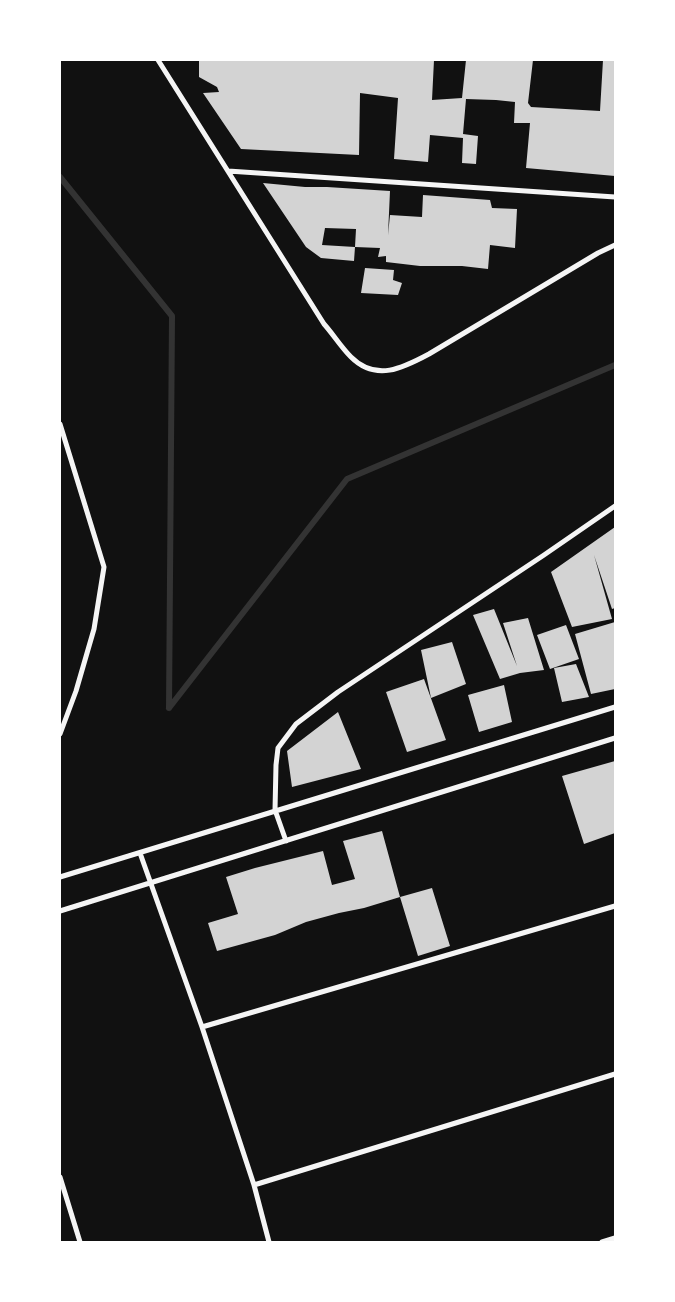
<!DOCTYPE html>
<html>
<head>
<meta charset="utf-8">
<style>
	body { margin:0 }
	#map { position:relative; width:675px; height:1302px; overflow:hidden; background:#111; font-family:"PT Sans Narrow",sans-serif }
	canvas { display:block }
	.frame { position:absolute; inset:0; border:61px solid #fff; pointer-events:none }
</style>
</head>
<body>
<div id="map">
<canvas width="675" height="1302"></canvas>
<div class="frame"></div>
</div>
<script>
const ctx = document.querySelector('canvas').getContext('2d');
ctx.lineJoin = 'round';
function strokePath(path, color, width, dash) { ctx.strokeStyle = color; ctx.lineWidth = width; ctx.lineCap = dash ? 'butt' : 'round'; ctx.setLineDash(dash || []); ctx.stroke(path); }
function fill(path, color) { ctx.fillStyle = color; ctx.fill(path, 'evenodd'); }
const stream = new Path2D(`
	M 60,177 L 172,316 L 169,708
	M 169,708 L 347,479 L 615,365`);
const building = new Path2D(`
	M 199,60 L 434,60 L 432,100 L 462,98 L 466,60 L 533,60 L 528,103 L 531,107 L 600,111 L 603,60 L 615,60 L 615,176 L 526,168 L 530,123 L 514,123 L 515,102 L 496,100 L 466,99 L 463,134 L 478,136 L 476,164 L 462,163 L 463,138 L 430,135 L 428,162 L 394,159 L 398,98 L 360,93 L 359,155 L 241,149 L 203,93 L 219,92 L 217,87 L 199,77 Z
	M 263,183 L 305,187 L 327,187 L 390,191 L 388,235 L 390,215 L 422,217 L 423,195 L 490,200 L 492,208 L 517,209 L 515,248 L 490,245 L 488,269 L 462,266 L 420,266 L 386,262 L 386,256 L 378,257 L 380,248 L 355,247 L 356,229 L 325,228 L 322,245 L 355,247 L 354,261 L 321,258 L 306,247 Z
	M 365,268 L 394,270 L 393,280 L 402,283 L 398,295 L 361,293 Z
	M 615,527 L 615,608 L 612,609 L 594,555 L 612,619 L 572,627 L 551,572 Z
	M 494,609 L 517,666 L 503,623 L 528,618 L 544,670 L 520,673 L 500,679 L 473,615 Z
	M 615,622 L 615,689 L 591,694 L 575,634 Z
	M 566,625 L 579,659 L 550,669 L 537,635 Z
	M 452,642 L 466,684 L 431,698 L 421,650 Z
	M 576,664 L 589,697 L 562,702 L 554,668 Z
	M 424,679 L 446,740 L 407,752 L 386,692 Z
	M 504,685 L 512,722 L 479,732 L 468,695 Z
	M 338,712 L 361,769 L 292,787 L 287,751 Z
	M 615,761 L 615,833 L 584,844 L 562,776 Z
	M 382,831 L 400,897 L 432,888 L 450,946 L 418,956 L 400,897 L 364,908 L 339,913 L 306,922 L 275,935 L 217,951 L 208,923 L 238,914 L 226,877 L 255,868 L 323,851 L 332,885 L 355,879 L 343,841 Z`);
const minor = new Path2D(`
	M 158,60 L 324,324 C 333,334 341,347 351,357 C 376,382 403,368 429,354 L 598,253 L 615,245
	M 228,171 L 615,197
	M 60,424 L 104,567 L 94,629 L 76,691 L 60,734
	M 286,841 L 275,810 L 276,765 L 278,748 L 296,724 L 338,692 L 544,555 L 615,506
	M 140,853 L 202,1027 L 254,1185 L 269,1242
	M 60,877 L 615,707
	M 60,911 L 615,738
	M 202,1027 L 615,906
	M 60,1177 L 80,1242
	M 254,1185 L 615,1074
	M 602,1242 L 615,1238`);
strokePath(stream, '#333', 6);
fill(building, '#d3d3d3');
strokePath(minor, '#f5f5f5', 5);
</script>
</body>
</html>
